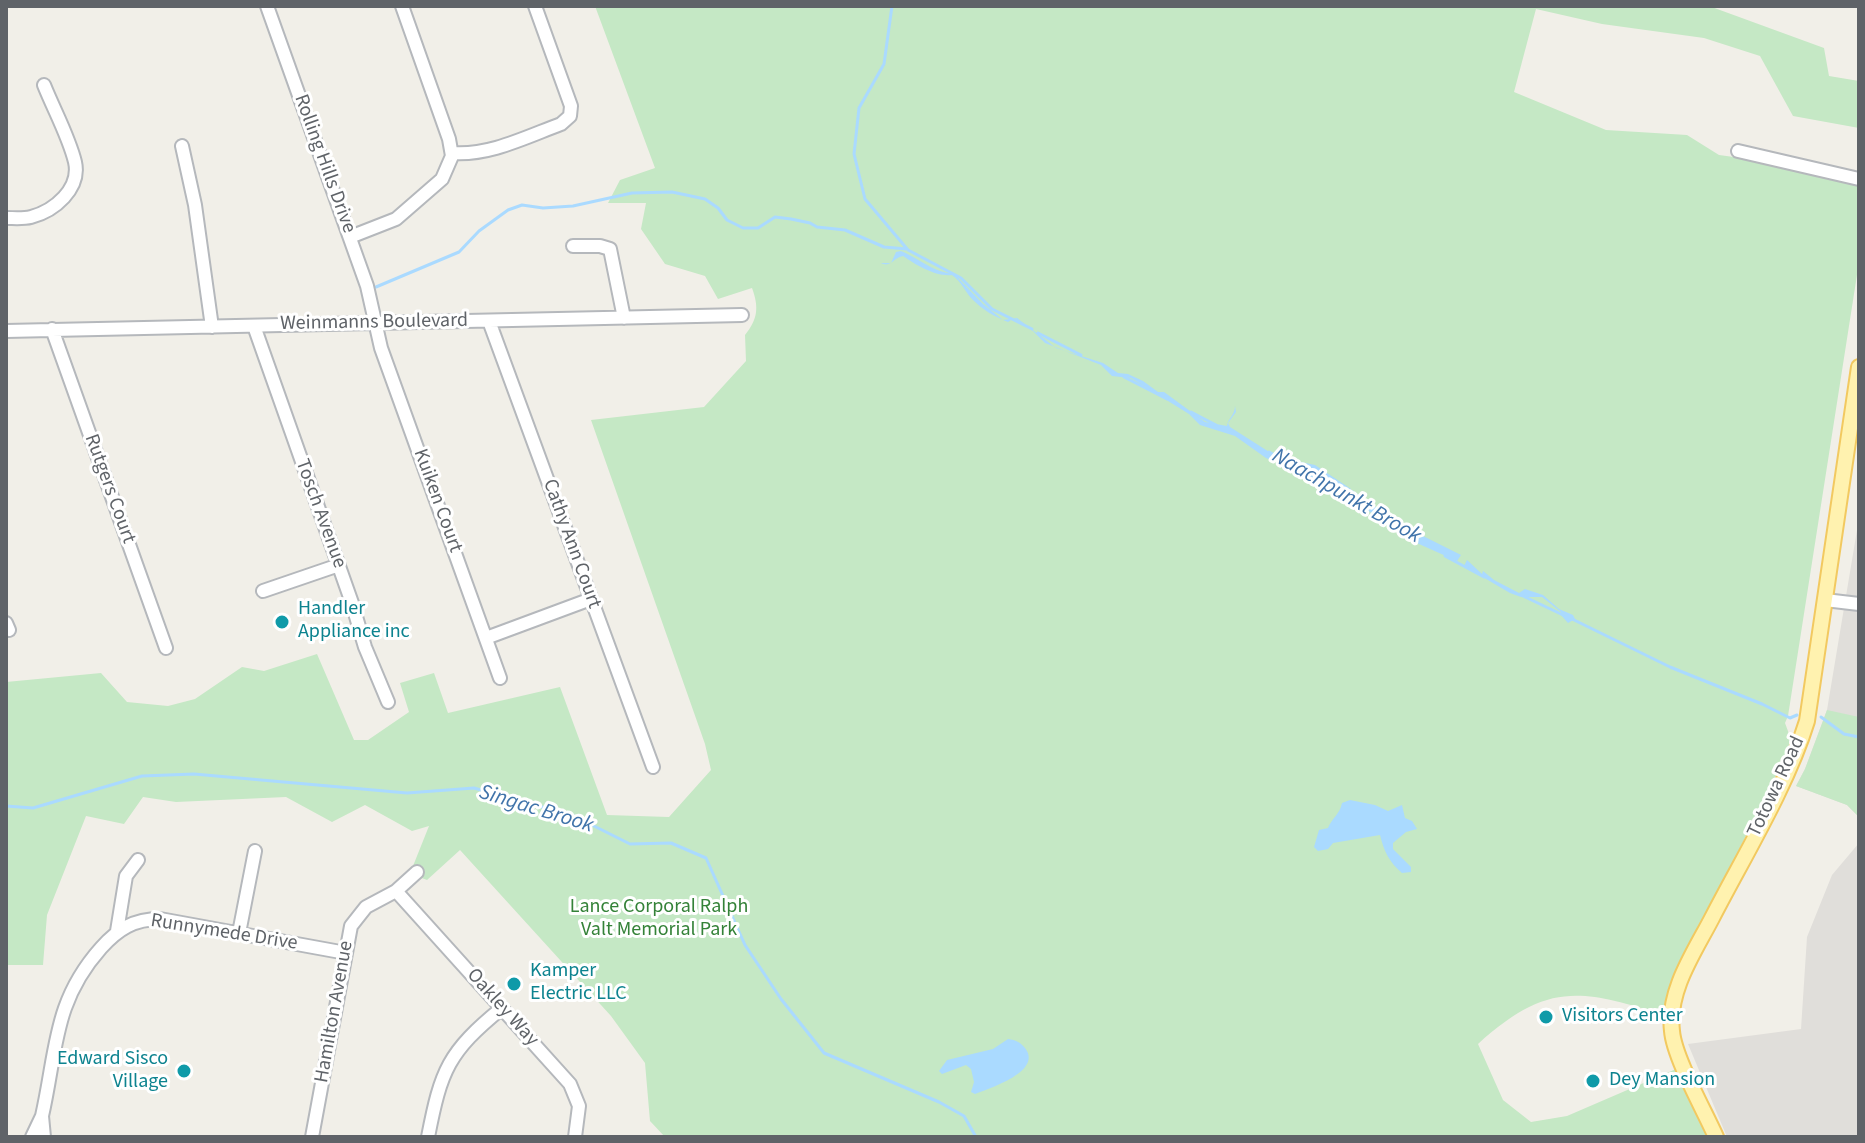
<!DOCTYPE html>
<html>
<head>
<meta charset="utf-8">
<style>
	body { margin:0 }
	#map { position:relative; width:1865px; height:1143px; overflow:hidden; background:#f1efe8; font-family:"Source Sans 3",sans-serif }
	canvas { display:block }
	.frame { position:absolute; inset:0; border:8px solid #5f6368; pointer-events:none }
</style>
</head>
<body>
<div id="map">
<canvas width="1865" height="1143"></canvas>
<div class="frame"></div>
</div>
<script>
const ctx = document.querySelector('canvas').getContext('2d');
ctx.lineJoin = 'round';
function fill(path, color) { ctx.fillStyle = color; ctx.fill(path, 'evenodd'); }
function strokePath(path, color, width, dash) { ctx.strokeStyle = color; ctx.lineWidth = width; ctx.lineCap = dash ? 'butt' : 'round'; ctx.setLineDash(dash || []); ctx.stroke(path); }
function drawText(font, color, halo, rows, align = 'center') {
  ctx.font = font + ' "Source Sans 3",sans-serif'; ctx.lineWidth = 6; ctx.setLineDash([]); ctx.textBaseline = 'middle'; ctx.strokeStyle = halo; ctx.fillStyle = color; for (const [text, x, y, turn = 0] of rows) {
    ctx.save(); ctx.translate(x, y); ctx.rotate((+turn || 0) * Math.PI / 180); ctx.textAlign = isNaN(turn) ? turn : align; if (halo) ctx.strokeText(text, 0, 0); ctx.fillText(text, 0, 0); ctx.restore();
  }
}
const industrial = new Path2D(`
	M 1859,518 L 1859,817 L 1847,805 L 1796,786 L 1805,769 L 1827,710 Z
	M 1859,843 L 1859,1137 L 1727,1137 L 1688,1044 L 1801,1029 L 1807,937 L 1832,875 Z`);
const green = new Path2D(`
	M 595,6 L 1709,6 L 1824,48 L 1829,76 L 1859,81 L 1859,128 L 1793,116 L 1760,56 L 1704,38 L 1602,24 L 1536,9 L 1514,92 L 1606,130 L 1687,135 L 1719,155 L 1859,174 L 1859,262 L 1788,716 L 1785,723 L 1792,742 L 1783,762 L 1670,987 L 1663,1015 C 1579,988 1546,983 1478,1044 L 1503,1100 L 1531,1122 L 1567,1116 L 1676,1069 L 1707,1137 L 665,1137 L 650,1121 L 645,1063 L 611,1016 L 460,850 L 427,880 L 414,875 L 413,866 L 429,826 L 412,831 L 365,805 L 332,822 L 286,797 L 176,802 L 143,797 L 124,824 L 86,816 L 47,915 L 43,965 L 6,965 L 6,682 L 101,673 L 127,702 L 168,706 L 195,699 L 242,667 L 264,671 L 317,654 L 354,740 L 368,740 L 409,712 L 400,683 L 434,673 L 448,713 L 560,687 L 607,815 L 669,817 L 711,770 L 705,744 L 591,420 L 704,407 L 746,361 L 745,335 C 758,319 759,307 752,288 L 718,299 L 705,276 L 665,264 L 641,229 L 646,203 L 608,203 L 620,180 L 655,168 Z
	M 1827,710 L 1859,717 L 1859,817 L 1847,805 L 1796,786 L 1805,769 Z`);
const water = new Path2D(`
	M 901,251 C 920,259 933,272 954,274 L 983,304 L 1003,320 L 1017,318 L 1056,348 L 1103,363 L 1118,373 L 1128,374 L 1143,381 L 1158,392 L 1164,392 L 1205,422 L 1227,426 C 1228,418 1235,415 1235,406 L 1236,412 L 1228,423 L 1230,427 L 1277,457 L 1315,465 L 1351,489 L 1345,497 L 1321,490 L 1300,472 L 1266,458 L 1235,436 L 1200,425 L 1189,414 L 1131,378 L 1112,376 L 1101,365 L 1045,343 L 1029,327 L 1014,318 L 1008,322 C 995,317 983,310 973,300 C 965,292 962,282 952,275 C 936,277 916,265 903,256 C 893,258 891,268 881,263 L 891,263 L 896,252 Z
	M 1352,490 L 1399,524 L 1461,555 L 1457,561 L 1419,544 L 1347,497 Z
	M 1467,560 L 1482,574 L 1483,571 L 1494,580 L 1519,593 L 1525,589 L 1543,595 L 1559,609 L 1573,615 L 1575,619 L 1568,623 L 1561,615 L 1561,612 L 1542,597 L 1521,597 L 1510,593 L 1464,566 Z
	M 1350,800 L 1375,805 L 1388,811 L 1402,805 L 1405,818 L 1412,821 L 1417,829 L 1406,832 L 1393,843 L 1393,849 L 1411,867 L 1411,872 L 1402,873 C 1389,862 1384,851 1380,835 L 1333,843 L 1328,849 L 1318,851 L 1314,847 L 1319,830 L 1328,828 C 1332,818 1340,814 1342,803 Z
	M 1008,1039 C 1016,1040 1020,1042 1025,1048 C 1043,1071 991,1088 975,1094 L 971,1092 L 974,1082 L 971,1069 L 966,1065 L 942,1074 L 939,1071 L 947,1060 L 993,1049 Z`);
const stream = new Path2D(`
	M 892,6 L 884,64 L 859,108 L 854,154 L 865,199 L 908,250 L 961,278 L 992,309 L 1032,329
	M 376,287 L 459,252 L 479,231 L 508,210 L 522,205 L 543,208 L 573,206 L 632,193 L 672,192 L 705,199 L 718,208 L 727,220 L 743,228 L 758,228 L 775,217 L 791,219 L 810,223 L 817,227 L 845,230 L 884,247 L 907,249
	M 1038,333 L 1081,355
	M 1124,377 L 1167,399
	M 1191,412 L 1216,425
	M 1269,452 L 1284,460
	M 1445,556 L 1484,577
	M 1523,596 L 1563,615
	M 1570,618 L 1670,667 L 1762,704 L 1790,718 L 1797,715
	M 1821,717 L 1844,734 L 1859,737
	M 6,806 L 33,808 L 142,776 L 194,774 L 407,793 L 474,788 L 574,816 L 630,844 L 671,843 L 706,858 L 745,945 L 781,999 L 824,1053 L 939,1102 L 964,1116 L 976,1137`);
const minor = new Path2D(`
	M 267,6 L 367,286 L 381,348 L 500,678
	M 182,146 L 195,205 L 212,327
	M 1738,151 L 1859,179
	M 452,153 C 489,156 526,137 561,124 L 570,116 L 571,106 L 535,6
	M 6,218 C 14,218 23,219 31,217 C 54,211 81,189 75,162 C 69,137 54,110 44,85
	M 350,237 L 396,219 L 442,179 L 452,156 L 449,139 L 402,6
	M 573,246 L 600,246 L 610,249 L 624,318
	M 489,321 L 653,767
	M 254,326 L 352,603 L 365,647 L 388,702
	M 52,329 L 166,648
	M 6,331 L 742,315
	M 263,591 L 339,565
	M 1825,600 L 1859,604
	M 6,623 L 9,630
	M 486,638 L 591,599
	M 396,891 L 570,1084 L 579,1106 L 575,1137
	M 117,931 L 126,876 L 138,860
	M 239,933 L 255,851
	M 42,1116 C 57,1050 53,1002 101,948 C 118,929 134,919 160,919 L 346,953
	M 32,1137 L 42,1116 L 44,1137
	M 312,1137 L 351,926 L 366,907 L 396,891 L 417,872
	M 428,1137 C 441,1070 448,1052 502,1008`);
const major = new Path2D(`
	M 1716,1137 C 1704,1110 1674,1057 1672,1031 C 1667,991 1695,951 1712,918 C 1744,856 1787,786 1807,721 L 1859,367`);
const markers = [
	[282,622,8,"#0f9aa8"],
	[514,984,8,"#0f9aa8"],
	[1546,1017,8,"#0f9aa8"],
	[184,1071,8,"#0f9aa8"],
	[1593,1081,8,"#0f9aa8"]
];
const streetNames = [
	["Rolling Hills Drive",324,164,70],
	["Weinmanns Boulevard",374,323,-1],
	["Rutgers Court",109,489,70],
	["Kuiken Court",437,501,70],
	["Tosch Avenue",320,514,70],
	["Cathy Ann Court",571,544,70],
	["Totowa Road",1777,787,-65],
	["Runnymede Drive",224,933,9],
	["Oakley Way",502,1008,48],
	["Hamilton Avenue",335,1012,-80]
];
const cultureNames = [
	["Handler",298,610],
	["Appliance inc",298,633],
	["Kamper",530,972],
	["Electric LLC",530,995],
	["Visitors Center",1562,1017],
	["Edward Sisco",168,1060,"right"],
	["Village",168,1083,"right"],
	["Dey Mansion",1609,1081]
];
const parkNames = [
	["Lance Corporal Ralph",659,908],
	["Valt Memorial Park",659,931]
];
const waterNames = [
	["Naachpunkt Brook",1346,497,30],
	["Singac Brook",536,810,17]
];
fill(industrial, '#e0deda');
fill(green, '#c5e8c5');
fill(water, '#aadaff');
strokePath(stream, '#aadaff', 3);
strokePath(minor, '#b5b8bc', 16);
strokePath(major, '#f2c960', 18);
strokePath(minor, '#fff', 12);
strokePath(major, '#fff2af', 14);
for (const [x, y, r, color] of markers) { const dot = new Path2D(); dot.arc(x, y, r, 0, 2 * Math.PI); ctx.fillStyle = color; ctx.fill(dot); strokePath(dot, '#fff', 3); }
drawText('20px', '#5f6368', '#fff', streetNames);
drawText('20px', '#0d838f', '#fff', cultureNames, 'left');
drawText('20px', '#348238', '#fff', parkNames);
drawText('italic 22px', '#4174aa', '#fff', waterNames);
</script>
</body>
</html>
